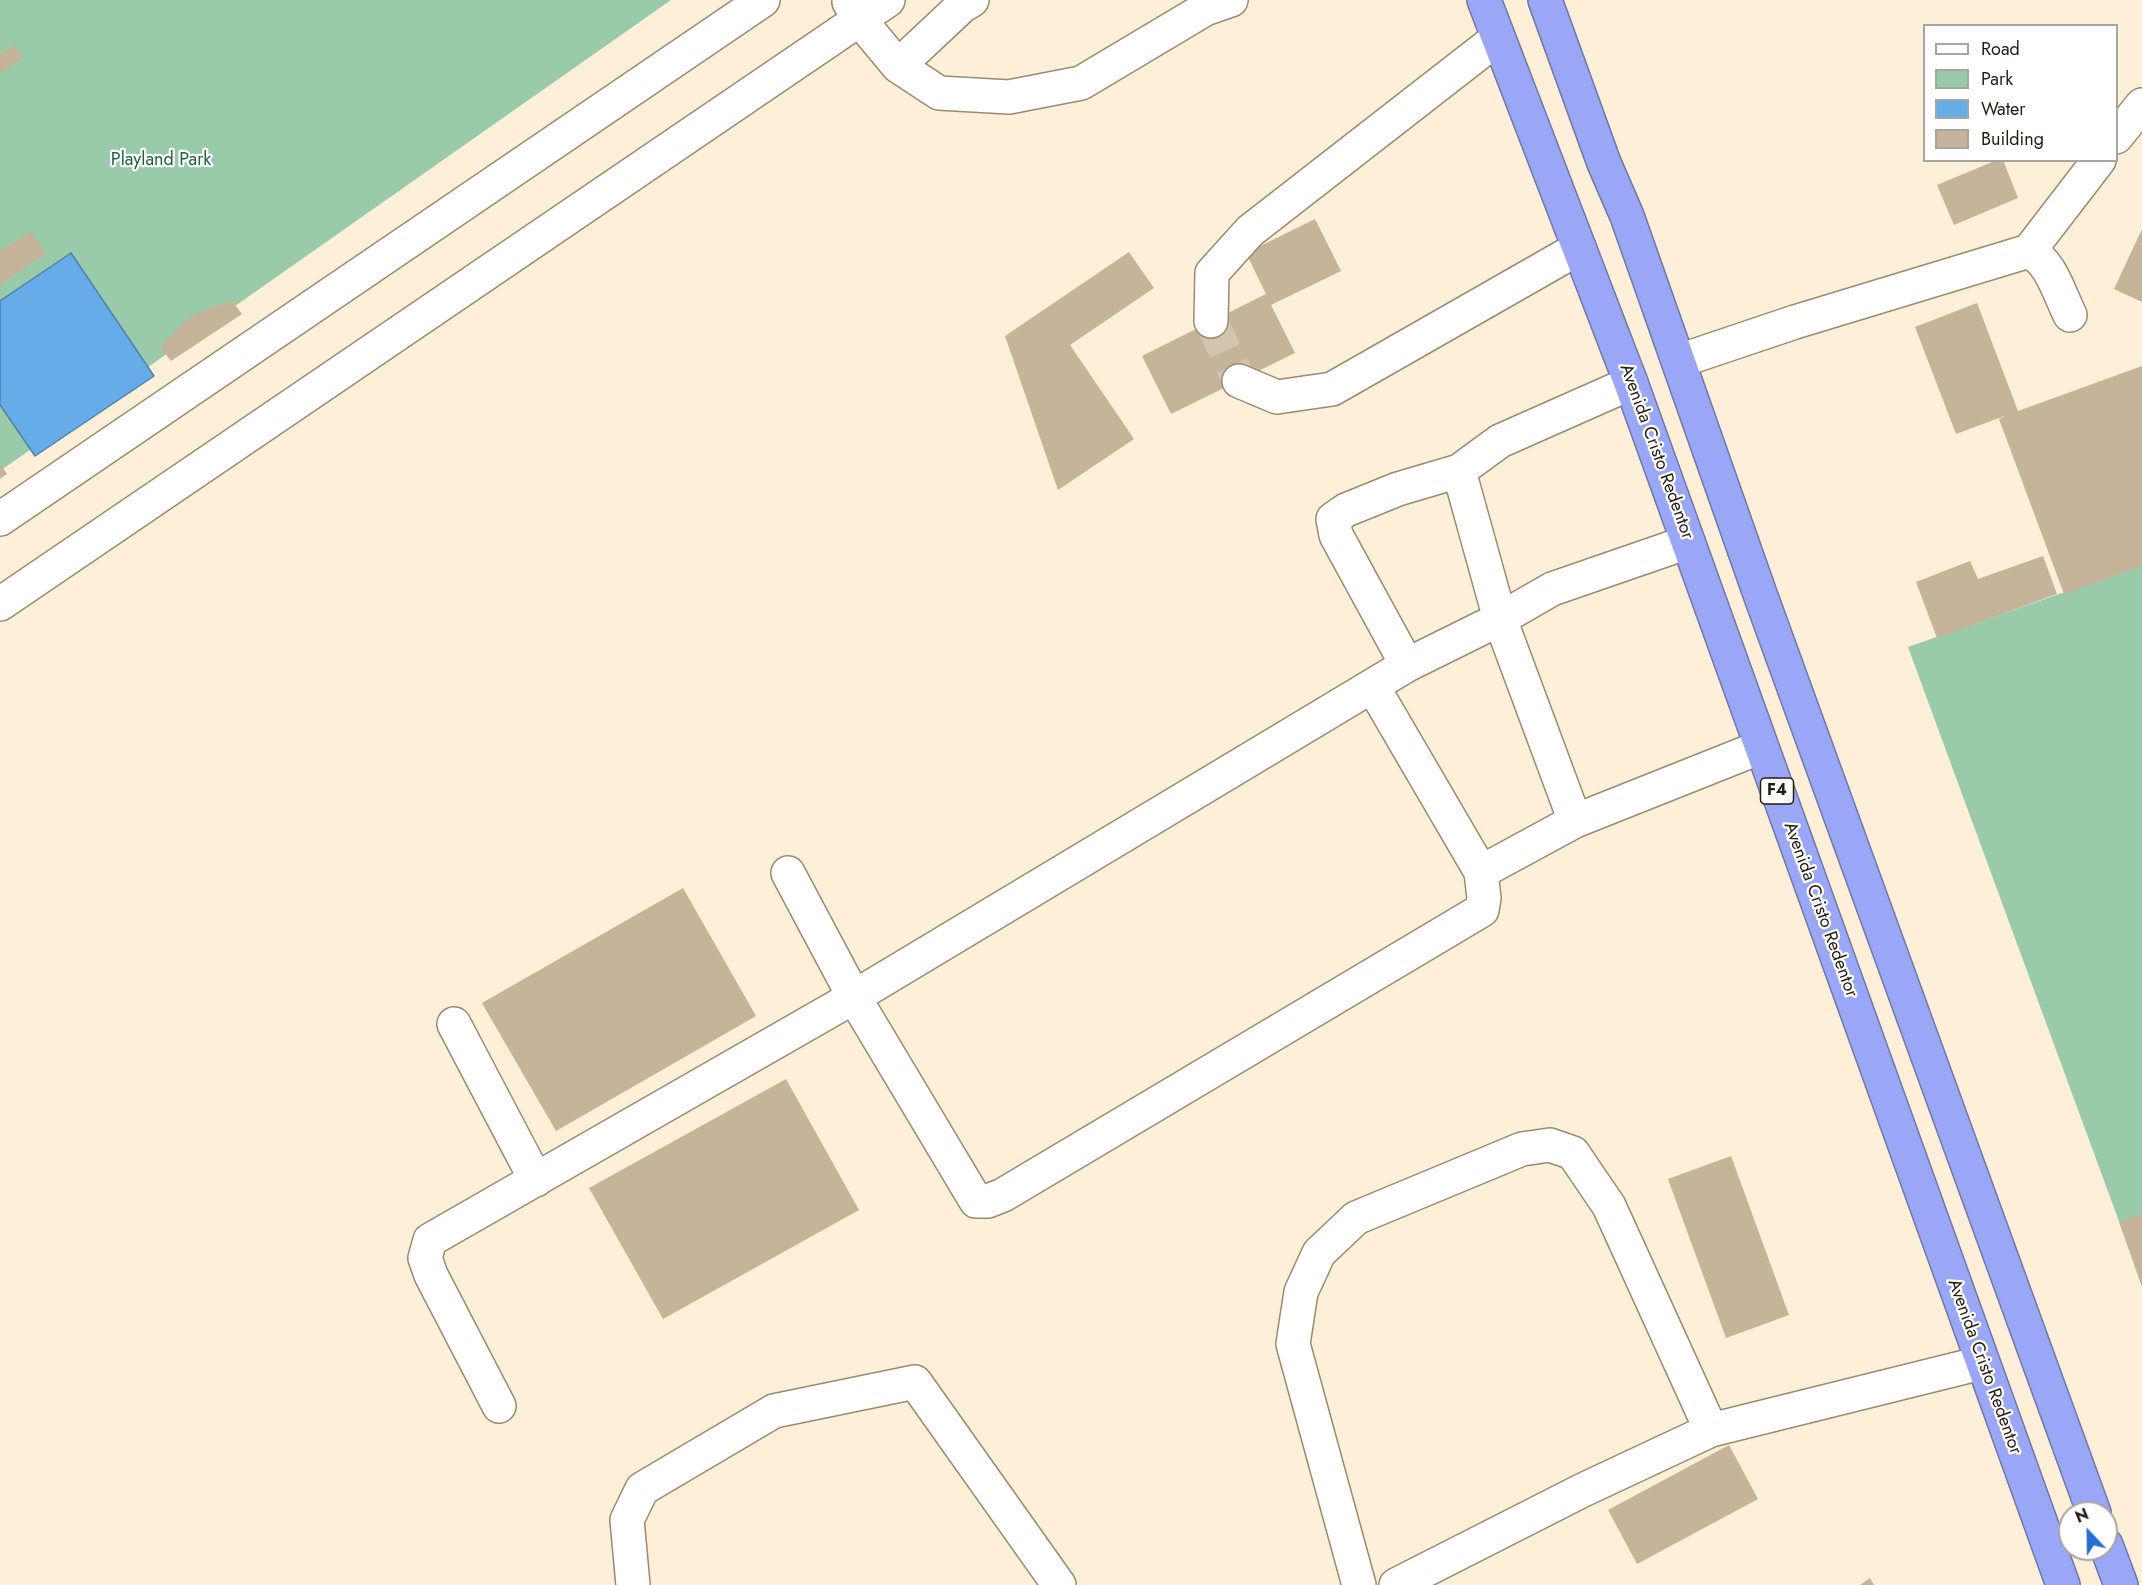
<!DOCTYPE html>
<html>
<head>
<meta charset="utf-8">
<style>
	body { margin:0 }
	#map { position:relative; width:2142px; height:1585px; overflow:hidden; background:#fdefd8; font-family:Jost,sans-serif }
	canvas { display:block }
	.legend { position:absolute; left:1923px; top:24px; width:195px; height:138px; box-sizing:border-box; background:#fff; border:2px solid #a7a5a0; margin:0; padding:8px 10px; list-style:none; font-size:18px; color:#231d12 }
	.legend li { display:flex; align-items:center; gap:12px; height:30px }
	.legend b { width:30px; border:2px solid #a7a5a0 }
	.north { position:absolute; left:2058px; top:1501px; width:60px; height:60px; box-sizing:border-box; background:#fff; border:2px solid #a7a5a0; border-radius:50%; rotate:338deg; font-size:16px; font-weight:700; line-height:24px; text-align:center; color:#231d12 }
	.north::after { content:''; display:block; margin:auto; width:21px; height:27px; background:#286cd9; clip-path:polygon(50% 0,100% 100%,50% 72%,0 100%) }
</style>
</head>
<body>
<div id="map">
<canvas width="2142" height="1585"></canvas>
<ul class="legend">
<li><b style="height:8px;background:#fff"></b>Road</li>
<li><b style="height:16px;background:#99cbab"></b>Park</li>
<li><b style="height:16px;background:#66ace8"></b>Water</li>
<li><b style="height:16px;background:#c5b499"></b>Building</li>
</ul>
<div class="north">N</div>
</div>
<script>
const ctx = document.querySelector('canvas').getContext('2d');
ctx.lineJoin = 'round';
function fill(path, color) { ctx.fillStyle = color; ctx.fill(path, 'evenodd'); }
function strokePath(path, color, width, dash) { ctx.strokeStyle = color; ctx.lineWidth = width; ctx.lineCap = dash ? 'butt' : 'round'; ctx.setLineDash(dash || []); ctx.stroke(path); }
function drawText(font, color, halo, rows, align = 'center') {
  ctx.font = font + ' Jost,sans-serif'; ctx.lineWidth = 4.5; ctx.setLineDash([]); ctx.textBaseline = 'middle'; ctx.strokeStyle = halo; ctx.fillStyle = color; for (const [text, x, y, turn = 0] of rows) {
    ctx.save(); ctx.translate(x, y); ctx.rotate((+turn || 0) * Math.PI / 180); ctx.textAlign = isNaN(turn) ? turn : align; if (halo) ctx.strokeText(text, 0, 0); ctx.fillText(text, 0, 0); ctx.restore();
  }
}
const green = new Path2D(`
	M 0,0 L 671,0 L 0,471 Z
	M 2142,565 L 2142,1284 L 1908,647 Z`);
const water = new Path2D(`
	M 71,253 L 154,376 L 35,456 L 0,405 L 0,301 Z`);
const building = new Path2D(`
	M 15,45 L 23,58 L 0,74 L 0,55 Z
	M 1997,160 L 2003,160 L 2018,198 L 1954,225 L 1937,185 Z
	M 1315,219 L 1341,271 L 1271,305 L 1295,353 L 1171,414 L 1142,356 L 1266,294 L 1246,253 Z
	M 2142,229 L 2142,302 L 2114,289 Z
	M 31,231 L 46,253 L 0,285 L 0,251 Z
	M 1129,252 L 1154,288 L 1070,345 L 1134,439 L 1058,490 L 1005,336 Z
	M 232,301 L 242,314 L 171,361 L 160,347 L 185,321 L 199,312 Z
	M 1977,303 L 2018,411 L 2142,366 L 2142,566 L 2064,594 L 1999,419 L 2007,415 L 1956,434 L 1915,327 Z
	M 0,463 L 7,474 L 0,479 Z
	M 2043,556 L 2057,594 L 1937,638 L 1916,582 L 1970,561 L 1978,579 Z
	M 683,888 L 756,1016 L 556,1131 L 482,1003 Z
	M 786,1079 L 859,1210 L 663,1319 L 589,1188 Z
	M 1731,1156 L 1789,1315 L 1726,1338 L 1668,1179 Z
	M 2142,1214 L 2142,1287 L 2119,1222 Z
	M 1729,1445 L 1758,1499 L 1637,1564 L 1608,1510 Z
	M 1870,1578 L 1874,1585 L 1860,1585 Z`);
const minorTunnel = new Path2D(`
	M 1211,321 L 1239,381`);
const minor = new Path2D(`
	M 849,2 L 859,19 L 898,66 L 939,93 L 1009,97 L 1081,83 L 1205,9 L 1231,0
	M 898,66 L 962,6 L 972,0
	M 2116,137 L 2142,105
	M 2029,251 L 2099,160
	M 1211,321 L 1212,273 L 1250,231 L 1498,38
	M 1679,361 L 1795,322 L 2029,251 C 2051,262 2059,293 2070,315
	M 1239,381 L 1277,397 L 1332,389 L 1579,248
	M 1459,471 L 1500,619 L 1575,821
	M 0,519 L 763,0
	M 0,604 L 888,0
	M 1407,665 L 1336,535 L 1333,519 L 1346,510 L 1398,489 L 1459,471 L 1500,441 L 1631,383
	M 1481,872 L 1575,821 L 1761,747
	M 788,873 L 854,997 L 1407,665 L 1500,619 L 1552,589 L 1688,542
	M 454,1024 L 536,1180
	M 499,1406 L 431,1275 L 425,1258 L 430,1240 L 854,997 L 976,1201 L 988,1201 L 1003,1195 L 1482,910 L 1484,898 L 1481,872 L 1373,687
	M 633,1585 L 627,1520 L 642,1489 L 774,1411 L 915,1382 L 1059,1585
	M 1359,1585 L 1293,1344 L 1301,1292 L 1319,1253 L 1356,1218 L 1522,1149 L 1550,1145 L 1573,1153 L 1609,1206 L 1711,1430
	M 1396,1585 L 1583,1490 L 1711,1430 L 1981,1363`);
const highway = new Path2D(`
	M 1484,0 L 1631,383 L 2063,1585
	M 1545,0 L 1604,163 L 1627,216 L 1760,594 L 2094,1513
	M 2106,1545 L 2121,1585`);
const shields = [
	[1777,791,33]
];
const shieldNames = [
	["F4",1777,791]
];
const parkNames = [
	["Playland Park",161,161]
];
const streetNames = [
	["Avenida Cristo Redentor",1656,452,70],
	["Avenida Cristo Redentor",1820,910,70],
	["Avenida Cristo Redentor",1984,1367,70]
];
fill(green, '#99cbab');
fill(water, '#66ace8');
strokePath(water, '#5281a8', 1.5);
fill(building, '#c5b499');
strokePath(minorTunnel, '#d1c5b0', 33, [33, 16]);
strokePath(minor, '#9b8a71', 36);
strokePath(highway, '#7077a7', 36);
strokePath(minor, '#fff', 33);
strokePath(highway, '#9aa7f7', 33);
for (const [x, y, w] of shields) { const box = new Path2D(); box.roundRect(x - w / 2, y - 13, w, 26, 4.5); ctx.fillStyle = '#fff'; ctx.fill(box); strokePath(box, '#231d12', 1.5); }
drawText('bold 16px', '#231d12', null, shieldNames);
drawText('18px', '#22613f', '#fff', parkNames);
drawText('18px', '#231d12', '#fff', streetNames);
</script>
</body>
</html>
